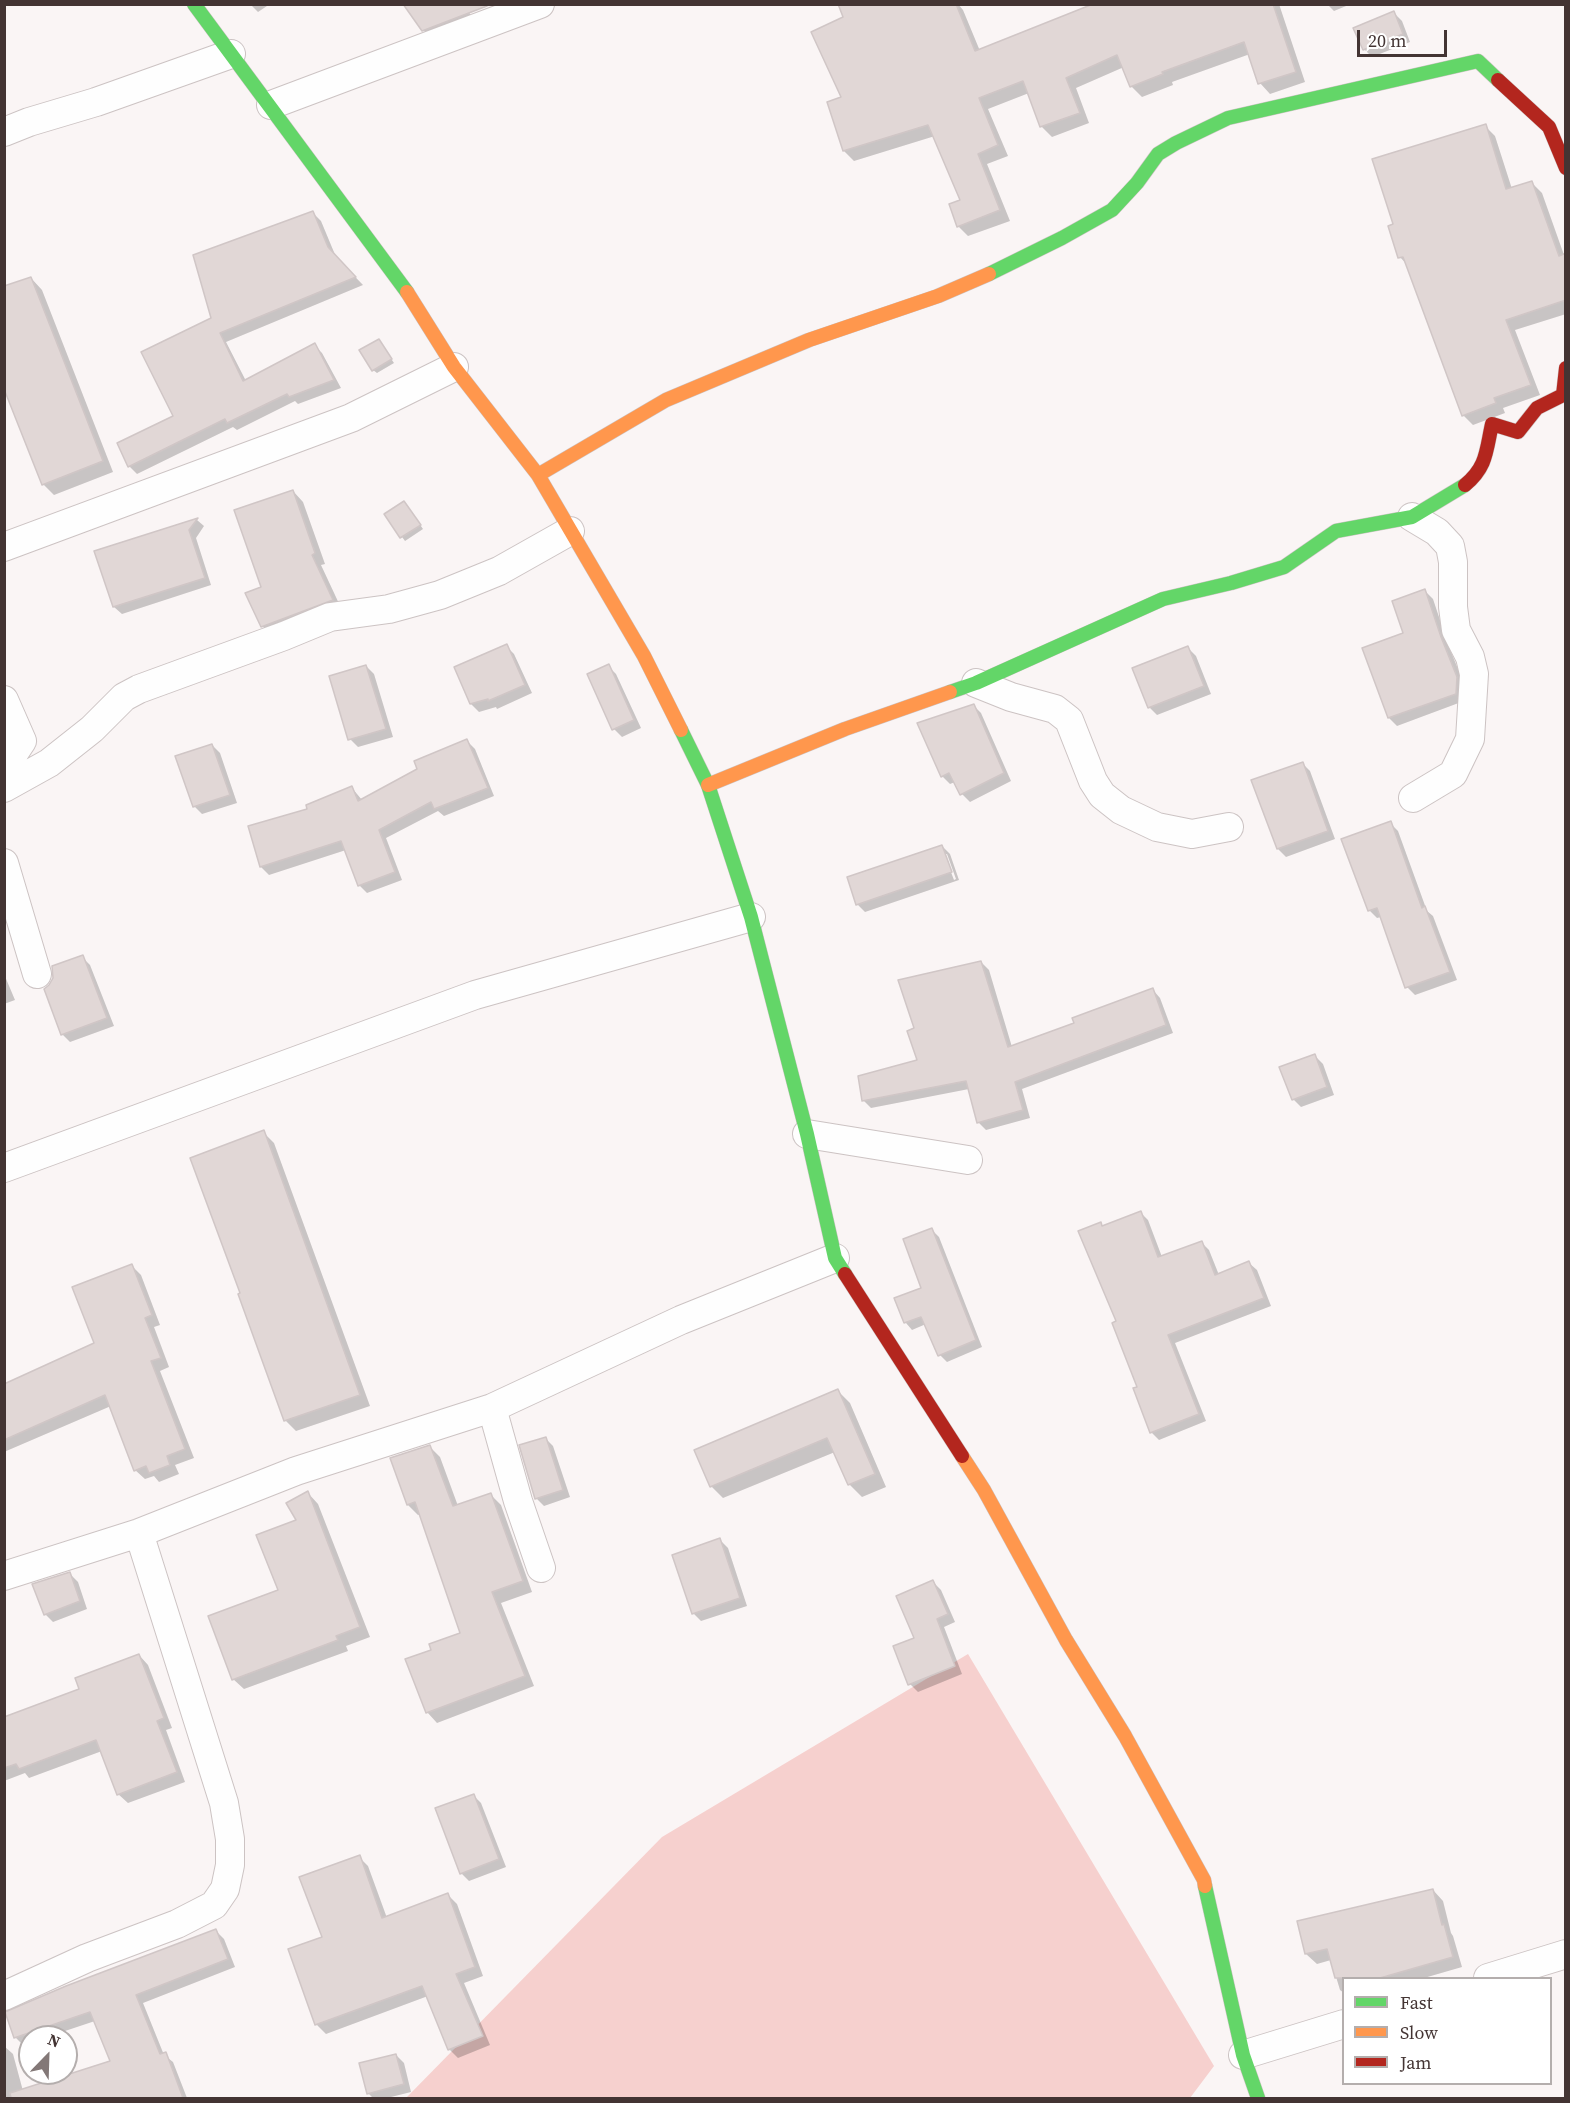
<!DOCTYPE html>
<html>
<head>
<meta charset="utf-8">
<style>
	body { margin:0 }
	#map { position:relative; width:1570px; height:2103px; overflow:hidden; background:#faf5f5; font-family:"Source Serif 4",serif }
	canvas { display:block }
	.frame { position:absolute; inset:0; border:6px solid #433433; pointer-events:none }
	.legend { position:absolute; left:1342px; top:1977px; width:210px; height:108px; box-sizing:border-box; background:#fff; border:2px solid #b4aead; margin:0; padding:8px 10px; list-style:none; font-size:18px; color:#433433 }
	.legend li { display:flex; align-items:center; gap:12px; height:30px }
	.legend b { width:30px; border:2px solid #b4aead }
	.north { position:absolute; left:18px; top:2025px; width:60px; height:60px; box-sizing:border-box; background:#fff; border:2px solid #b4aead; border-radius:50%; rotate:23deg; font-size:16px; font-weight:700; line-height:24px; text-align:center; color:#433433 }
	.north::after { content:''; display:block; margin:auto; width:21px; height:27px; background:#837877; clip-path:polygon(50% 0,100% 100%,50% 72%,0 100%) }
	.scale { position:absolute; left:1357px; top:30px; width:90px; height:27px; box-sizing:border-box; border:3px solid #433433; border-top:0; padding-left:8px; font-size:18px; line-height:21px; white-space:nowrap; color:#433433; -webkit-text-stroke:4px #fff; paint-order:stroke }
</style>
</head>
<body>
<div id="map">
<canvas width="1570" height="2103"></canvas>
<div class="frame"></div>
<ul class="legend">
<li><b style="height:8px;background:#63d668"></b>Fast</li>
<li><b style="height:8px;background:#ff974d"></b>Slow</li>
<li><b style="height:8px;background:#b3261e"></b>Jam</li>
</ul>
<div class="north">N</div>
<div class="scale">20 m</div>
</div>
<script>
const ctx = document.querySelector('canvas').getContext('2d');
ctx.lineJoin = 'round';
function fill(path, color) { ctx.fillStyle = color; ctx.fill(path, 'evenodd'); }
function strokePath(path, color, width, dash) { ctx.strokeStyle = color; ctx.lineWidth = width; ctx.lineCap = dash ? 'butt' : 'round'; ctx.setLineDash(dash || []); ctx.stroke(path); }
const green = new Path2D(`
	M 968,1654 L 1214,2066 L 1190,2098 L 406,2098 L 662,1837 Z`);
const shadow = new Path2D(`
	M 250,4 L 270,4 L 258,12 Z
	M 466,4 L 474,24 L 433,39 L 423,30 Z
	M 940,4 L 958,4 L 963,10 L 980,51 L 1097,4 L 1279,4 L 1305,82 L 1270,94 L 1260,83 L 1250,54 L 1172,82 L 1173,85 L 1142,97 L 1131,86 L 1124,67 L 1076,88 L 1089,123 L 1052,137 L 1041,126 L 1029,93 L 988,109 L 1008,156 L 987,164 L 1010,221 L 968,236 L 958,226 L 962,201 L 935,136 L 854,161 L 844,151 L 843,98 Z
	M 1327,4 L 1351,4 L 1334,11 Z
	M 1394,13 L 1402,21 L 1410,42 L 1372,57 L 1364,49 Z
	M 1485,126 L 1495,136 L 1512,189 L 1532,183 L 1542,193 L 1564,255 L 1566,255 L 1566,314 L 1515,330 L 1540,395 L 1503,408 L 1505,413 L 1473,425 L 1463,415 L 1409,267 L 1400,257 L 1395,225 Z
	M 313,213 L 321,221 L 336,257 L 363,285 L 226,342 L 246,381 L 314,345 L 322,353 L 341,388 L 298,404 L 295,401 L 237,430 L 233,427 L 137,474 L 129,466 L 175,417 L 213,319 Z
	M 31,278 L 42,290 L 113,472 L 54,495 L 43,484 Z
	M 379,341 L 394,363 L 377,373 L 373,370 Z
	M 293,491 L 303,502 L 325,564 L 321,565 L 342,610 L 273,636 L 262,626 L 262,587 Z
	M 407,506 L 423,529 L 405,541 L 386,515 Z
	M 197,520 L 204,526 L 196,538 L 211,585 L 122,614 L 114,607 L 96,551 Z
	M 1425,591 L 1433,599 L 1449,647 L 1465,686 L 1464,701 L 1397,726 L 1389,718 L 1364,648 L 1405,633 Z
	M 506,646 L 514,654 L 532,693 L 497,709 L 496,707 L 479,712 L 471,704 Z
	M 1188,648 L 1196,656 L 1211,694 L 1157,715 L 1149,707 Z
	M 366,666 L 374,674 L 393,737 L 358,747 L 350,739 Z
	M 608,666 L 616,674 L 641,728 L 622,737 L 614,729 Z
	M 973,705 L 981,713 L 1011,781 L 970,802 L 962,794 L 955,782 L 950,784 L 942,776 Z
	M 467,741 L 475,749 L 494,796 L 444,816 L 438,811 L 386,838 L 402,880 L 367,893 L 359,885 L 346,850 L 269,875 L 261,867 L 250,827 L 309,809 L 352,788 L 362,800 Z
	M 212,745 L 220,753 L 237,803 L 202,814 L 194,806 Z
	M 1302,763 L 1310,771 L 1335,839 L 1286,857 L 1278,849 Z
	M 1390,823 L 1398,831 L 1427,911 L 1433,916 L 1457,980 L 1415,995 L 1407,987 L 1381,917 L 1377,918 L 1369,910 Z
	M 942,846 L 950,854 L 959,880 L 865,912 L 857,904 ZM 944,854 L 947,854 L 956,879 L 954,880 Z
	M 82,957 L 90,965 L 114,1026 L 70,1042 L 62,1034 Z
	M 981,962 L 989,970 L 1012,1047 L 1076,1024 L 1153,990 L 1160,998 L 1173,1033 L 1022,1089 L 1030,1118 L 986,1130 L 978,1122 L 969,1089 L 871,1108 L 863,1100 L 919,1061 L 916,1029 Z
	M 4,974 L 15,1000 L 4,1004 Z
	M 1315,1056 L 1323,1064 L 1334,1095 L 1301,1107 L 1293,1099 Z
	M 263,1132 L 274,1143 L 370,1406 L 296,1431 L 285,1420 L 242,1294 Z
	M 1141,1213 L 1148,1220 L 1162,1257 L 1201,1242 L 1209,1250 L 1219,1275 L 1249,1263 L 1257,1270 L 1271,1306 L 1175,1343 L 1206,1421 L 1159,1440 L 1151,1432 L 1118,1322 L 1101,1224 L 1104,1227 Z
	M 932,1230 L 939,1237 L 982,1347 L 947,1362 L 940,1355 L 926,1324 L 912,1330 L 906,1323 L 896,1299 L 923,1288 Z
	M 132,1266 L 141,1275 L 160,1325 L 154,1327 L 169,1367 L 160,1371 L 194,1458 L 175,1465 L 179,1474 L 159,1482 L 154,1476 L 145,1479 L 135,1470 L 111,1406 L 4,1452 L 4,1385 L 96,1344 Z
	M 838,1391 L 850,1403 L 886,1487 L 862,1497 L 849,1484 L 835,1452 L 723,1498 L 711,1486 Z
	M 545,1438 L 553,1446 L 570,1497 L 544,1506 L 536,1498 Z
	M 430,1447 L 440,1457 L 458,1506 L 491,1495 L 501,1505 L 532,1592 L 501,1603 L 534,1686 L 437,1723 L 427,1712 L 433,1651 L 462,1634 L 421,1514 L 418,1515 L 408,1505 Z
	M 308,1493 L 318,1504 L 370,1637 L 346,1646 L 348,1651 L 244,1689 L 233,1679 L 280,1591 L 298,1521 Z
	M 720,1540 L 728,1548 L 747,1606 L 701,1621 L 693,1613 Z
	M 70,1574 L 78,1582 L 87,1609 L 53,1622 L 45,1614 Z
	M 933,1582 L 941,1590 L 955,1622 L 944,1627 L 962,1674 L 918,1692 L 910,1684 L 916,1639 Z
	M 139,1655 L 148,1665 L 172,1728 L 166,1730 L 185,1782 L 128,1803 L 118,1794 L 102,1751 L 29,1778 L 25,1773 L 4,1781 L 4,1719 L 81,1690 Z
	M 473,1795 L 481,1803 L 506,1867 L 469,1881 L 461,1873 Z
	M 359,1857 L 368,1866 L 387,1918 L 448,1895 L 457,1904 L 483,1976 L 464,1983 L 490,2045 L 458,2058 L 449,2049 L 428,1996 L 326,2034 L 317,2025 L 290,1950 L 324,1938 Z
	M 1433,1890 L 1443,1901 L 1451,1933 L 1453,1936 L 1462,1967 L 1424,1978 L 1344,1978 L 1344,1993 L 1340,1990 L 1331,1960 L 1317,1964 L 1306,1954 Z
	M 216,1931 L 224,1939 L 235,1967 L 143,2003 L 164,2055 L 173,2062 L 187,2098 L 4,2098 L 4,2046 L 13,2054 L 23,2091 L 112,2062 L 95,2021 L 47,2037 L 30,2037 L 30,2043 L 23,2045 L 15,2037 Z
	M 396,2055 L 404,2063 L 411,2092 L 387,2098 L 373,2098 L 368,2093 Z`);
const building = new Path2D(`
	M 403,4 L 487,4 L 487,6 L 422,31 Z
	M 838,4 L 956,4 L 975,51 L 1093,4 L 1273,4 L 1296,72 L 1258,84 L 1244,42 L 1162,72 L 1163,74 L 1130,87 L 1117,55 L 1066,78 L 1080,113 L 1040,127 L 1023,81 L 979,98 L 998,145 L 978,154 L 1000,210 L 957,227 L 949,204 L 960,200 L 928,125 L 843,151 L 827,102 L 841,97 L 811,32 L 843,17 Z
	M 1394,11 L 1403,34 L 1363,50 L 1353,28 Z
	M 1486,124 L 1506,189 L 1532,181 L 1559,256 L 1566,253 L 1566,300 L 1506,320 L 1531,385 L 1494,398 L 1496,403 L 1462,416 L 1403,257 L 1398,258 L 1388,226 L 1393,224 L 1372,159 Z
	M 313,211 L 328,247 L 356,277 L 220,333 L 243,381 L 315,343 L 334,380 L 289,397 L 287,394 L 227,423 L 225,419 L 128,467 L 117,443 L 173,416 L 141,352 L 211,318 L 193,255 Z
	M 31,277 L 103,461 L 42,485 L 4,389 L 4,286 Z
	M 379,339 L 392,359 L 372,371 L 359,350 Z
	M 293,490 L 315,553 L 312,555 L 333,600 L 261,627 L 245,593 L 261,587 L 234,510 Z
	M 404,501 L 421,525 L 400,538 L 384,514 Z
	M 198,518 L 189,530 L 205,578 L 113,607 L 94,551 Z
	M 1425,589 L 1441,637 L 1457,677 L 1456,694 L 1388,718 L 1362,648 L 1403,633 L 1392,601 Z
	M 507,644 L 525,685 L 488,701 L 488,699 L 470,704 L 454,667 Z
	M 1188,646 L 1204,686 L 1148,708 L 1132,668 Z
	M 609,664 L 634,720 L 612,730 L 587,674 Z
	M 366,665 L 386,729 L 348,740 L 329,676 Z
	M 974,704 L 1004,773 L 960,795 L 949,773 L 941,777 L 917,723 Z
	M 467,739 L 488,788 L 434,809 L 431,802 L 379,830 L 395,872 L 358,886 L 341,841 L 260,867 L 248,826 L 307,809 L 306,805 L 352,786 L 358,801 L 417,769 L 414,761 Z
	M 212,744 L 230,795 L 193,807 L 175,756 Z
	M 1303,762 L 1328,831 L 1277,849 L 1251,780 Z
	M 1391,821 L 1422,908 L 1425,906 L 1450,972 L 1405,988 L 1377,908 L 1368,911 L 1341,839 Z
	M 942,845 L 952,872 L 856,905 L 847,877 Z
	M 83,955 L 107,1018 L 61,1035 L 44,989 L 49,985 L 53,978 L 52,966 Z
	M 981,961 L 1008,1047 L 1074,1023 L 1072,1018 L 1153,988 L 1166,1025 L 1015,1082 L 1023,1110 L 977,1123 L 966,1081 L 862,1101 L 858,1076 L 917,1060 L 907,1031 L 914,1028 L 898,980 Z
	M 1315,1054 L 1327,1087 L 1292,1100 L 1279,1067 Z
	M 264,1130 L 360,1395 L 284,1421 L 238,1294 L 240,1293 L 190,1158 Z
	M 1141,1211 L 1158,1257 L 1202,1241 L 1215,1275 L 1249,1261 L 1264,1298 L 1168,1335 L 1199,1414 L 1150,1433 L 1133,1388 L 1137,1387 L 1112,1323 L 1116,1321 L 1078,1231 L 1101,1222 L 1102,1226 Z
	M 932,1228 L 976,1340 L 938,1356 L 921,1317 L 904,1323 L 894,1298 L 921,1288 L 903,1239 Z
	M 132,1264 L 152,1315 L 145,1318 L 161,1358 L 151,1361 L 185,1449 L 167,1456 L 170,1465 L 149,1473 L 146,1466 L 134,1471 L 105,1395 L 4,1440 L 4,1384 L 94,1343 L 72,1287 Z
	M 838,1389 L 875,1474 L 848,1485 L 827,1438 L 710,1487 L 694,1450 Z
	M 546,1437 L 563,1490 L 535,1499 L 519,1445 Z
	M 430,1445 L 453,1506 L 491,1493 L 523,1581 L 492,1592 L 525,1676 L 426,1713 L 405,1659 L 431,1650 L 429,1644 L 460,1633 L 415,1502 L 407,1505 L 390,1458 Z
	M 308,1491 L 360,1627 L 336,1636 L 338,1640 L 232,1680 L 208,1616 L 278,1590 L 256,1535 L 296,1520 L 286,1503 Z
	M 720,1538 L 740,1598 L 692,1614 L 672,1555 Z
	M 70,1572 L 80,1601 L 44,1615 L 32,1584 Z
	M 933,1580 L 948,1614 L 937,1619 L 955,1666 L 908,1685 L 893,1646 L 914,1638 L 896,1596 Z
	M 139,1654 L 164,1718 L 157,1721 L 177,1772 L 117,1795 L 96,1740 L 19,1769 L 16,1764 L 4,1768 L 4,1717 L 79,1689 L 75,1678 Z
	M 474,1794 L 499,1859 L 460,1874 L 435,1808 Z
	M 360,1855 L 382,1918 L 448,1893 L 475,1967 L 456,1974 L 483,2036 L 448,2050 L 422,1986 L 315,2025 L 288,1949 L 322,1937 L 299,1877 Z
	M 1433,1889 L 1442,1925 L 1444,1924 L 1453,1957 L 1380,1978 L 1335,1978 L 1327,1949 L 1305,1954 L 1297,1921 Z
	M 216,1929 L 228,1959 L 136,1995 L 160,2054 L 166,2052 L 183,2098 L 11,2098 L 10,2093 L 110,2061 L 90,2012 L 14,2038 L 5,2012 L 66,1986 Z
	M 396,2054 L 404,2084 L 367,2094 L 359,2063 Z`);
const street = new Path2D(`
	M 271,105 L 540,4
	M 4,132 L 29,122 L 96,102 L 231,54
	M 1412,517 L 1437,532 L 1450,546 L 1453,562 L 1453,607 L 1456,630 L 1470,657 L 1474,674 L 1470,739 L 1453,774 L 1413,798
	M 4,547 L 351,418 L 454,367
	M 976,683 L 1011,697 L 1055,709 L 1069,720 L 1093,781 L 1102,795 L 1121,810 L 1157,827 L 1192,834 L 1229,827
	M 4,700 L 22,741 L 4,768
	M 4,788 L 49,763 L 92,729 L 124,697 L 139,689 L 284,636 L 330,617 L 389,609 L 440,595 L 499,571 L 570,531
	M 4,863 L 37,974
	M 807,1134 L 968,1160
	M 4,1168 L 475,995 L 751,917
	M 492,1408 L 518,1501 L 541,1568
	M 4,1576 L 139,1533 L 296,1471 L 492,1408 L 681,1320 L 835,1258
	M 1488,1978 L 1566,1954
	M 4,1996 L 87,1958 L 177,1924 L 214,1905 L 225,1889 L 230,1865 L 230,1839 L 224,1803 L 139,1533
	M 1243,2055 L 1344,2024`);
const fast = new Path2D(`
	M 194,4 L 407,292
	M 989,274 L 1062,238 L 1112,210 L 1137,183 L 1158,154 L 1176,143 L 1228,118 L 1478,61 L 1498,80
	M 950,692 L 976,683 L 1163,599 L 1231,583 L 1284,567 L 1336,531 L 1412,517 L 1465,485
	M 681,730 L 708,785 L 751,917 L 807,1134 L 835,1258 L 845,1274
	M 1205,1886 L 1243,2055 L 1258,2098`);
const slow = new Path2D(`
	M 407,292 L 454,367 L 538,475 L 644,656 L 681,730
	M 538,475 L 666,400 L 809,340 L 938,296 L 989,274
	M 708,785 L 845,729 L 950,692
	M 962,1456 L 984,1490 L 1066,1640 L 1125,1736 L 1204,1880 L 1205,1886`);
const jam = new Path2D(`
	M 1498,80 L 1549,127 L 1566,168
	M 1465,485 C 1487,467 1486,451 1492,424 L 1518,432 L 1537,408 L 1563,395 L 1566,368
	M 845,1274 L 962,1456`);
fill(green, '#f6d0ce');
fill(shadow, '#0003');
fill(building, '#e1d7d6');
strokePath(building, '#d0c6c6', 1.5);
strokePath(street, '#ccc3c3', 30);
strokePath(fast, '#ccc3c3', 15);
strokePath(slow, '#ccc3c3', 15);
strokePath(jam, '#ccc3c3', 15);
strokePath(street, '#fefefe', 28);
strokePath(fast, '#63d668', 14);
strokePath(slow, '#ff974d', 14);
strokePath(jam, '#b3261e', 14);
</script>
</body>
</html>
